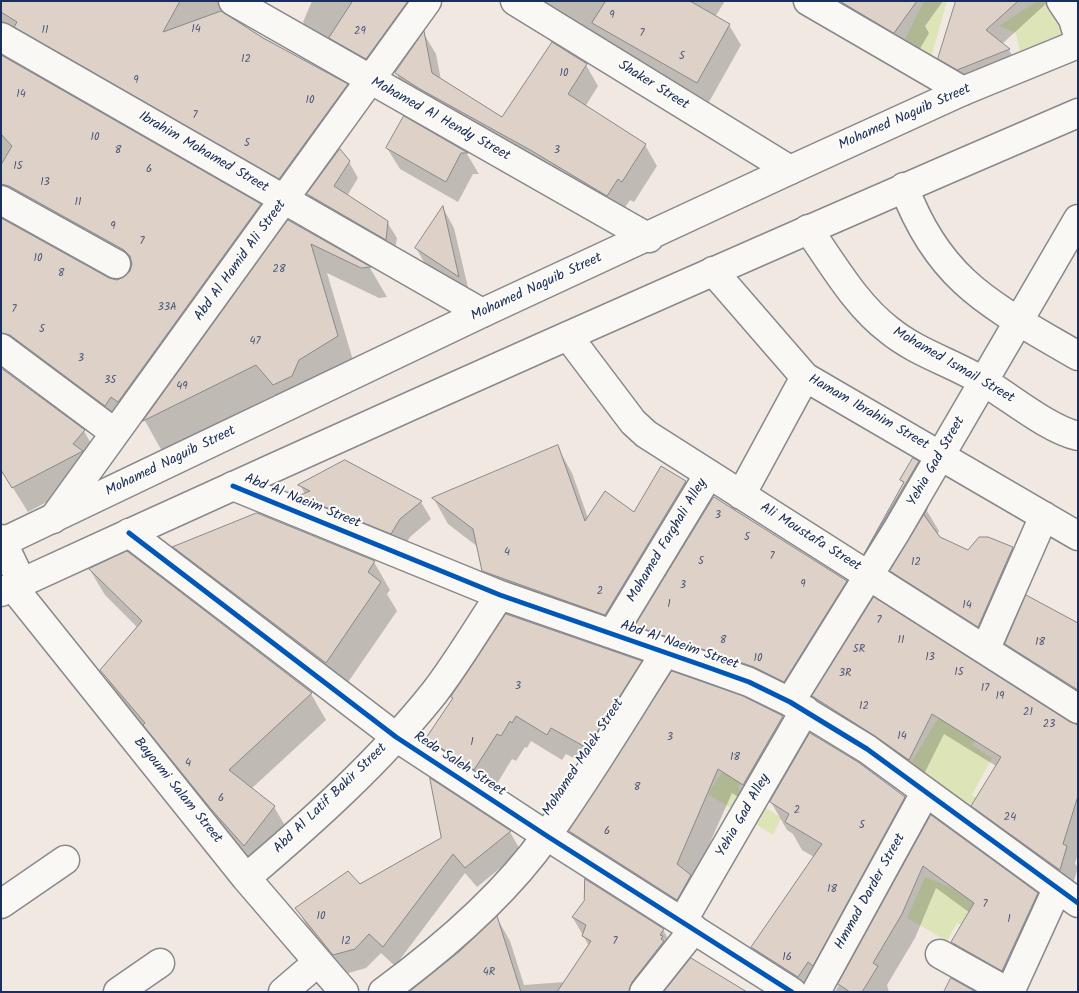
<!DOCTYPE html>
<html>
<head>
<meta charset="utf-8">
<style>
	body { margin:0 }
	#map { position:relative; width:1079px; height:993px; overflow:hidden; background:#f1e9e1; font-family:Kalam,sans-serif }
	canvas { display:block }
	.frame { position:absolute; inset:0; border:2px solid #1b2f5e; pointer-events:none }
</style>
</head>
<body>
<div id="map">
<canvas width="1079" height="993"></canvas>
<div class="frame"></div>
</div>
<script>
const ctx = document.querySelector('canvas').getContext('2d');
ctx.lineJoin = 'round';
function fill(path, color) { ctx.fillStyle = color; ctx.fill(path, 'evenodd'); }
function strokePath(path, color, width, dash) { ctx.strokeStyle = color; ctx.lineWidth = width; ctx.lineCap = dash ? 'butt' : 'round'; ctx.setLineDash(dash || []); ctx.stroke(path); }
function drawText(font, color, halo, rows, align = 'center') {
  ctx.font = font + ' Kalam,sans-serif'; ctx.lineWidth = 4; ctx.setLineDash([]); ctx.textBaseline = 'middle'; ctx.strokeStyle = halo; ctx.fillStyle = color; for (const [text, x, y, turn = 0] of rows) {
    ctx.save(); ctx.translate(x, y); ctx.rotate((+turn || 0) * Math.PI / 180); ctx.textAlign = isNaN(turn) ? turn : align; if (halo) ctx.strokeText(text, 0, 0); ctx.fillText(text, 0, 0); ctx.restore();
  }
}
const green = new Path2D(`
	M 924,1 L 947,1 L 932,55 L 905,39 Z
	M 1037,1 L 1078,1 L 1078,32 L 1021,56 L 1016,33 L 999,26 Z
	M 948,702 L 983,729 L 972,745 L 992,758 L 972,795 L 1003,817 L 989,839 L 833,734 L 842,715 L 912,761 Z
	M 760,712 L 772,721 L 738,788 L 781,818 L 773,835 L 708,794 Z
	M 994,855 L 1020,874 L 992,928 L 971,929 L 957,923 L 947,941 L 907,918 L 925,877 L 965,893 Z`);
const shadow = new Path2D(`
	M 1,1 L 261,1 L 254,12 L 239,13 L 233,20 L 347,85 L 361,111 L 294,203 L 8,48 L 1,55 Z
	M 312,1 L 441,1 L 378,78 L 315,42 L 303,22 Z
	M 539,1 L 725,1 L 715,17 L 729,25 L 741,45 L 709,102 Z
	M 815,1 L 943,1 L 925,26 L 929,33 L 917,54 Z
	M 958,1 L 1049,1 L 1002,44 L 1009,50 L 1020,68 L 969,88 L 950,77 L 940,58 Z
	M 424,34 L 436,54 L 441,80 L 503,118 L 586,65 L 598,86 L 585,107 L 645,145 L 657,166 L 634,202 L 630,200 L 619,216 L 408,94 L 396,73 Z
	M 1,57 L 260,205 L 275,230 L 133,427 L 2,365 L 1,367 L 1,219 L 108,279 L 117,281 L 125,278 L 131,273 L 24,212 L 8,212 L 1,219 Z
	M 404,118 L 467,154 L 479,174 L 473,174 L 458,202 L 400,169 L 387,148 Z
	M 349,162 L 358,178 L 347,196 L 387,222 L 397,238 L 394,255 L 317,210 L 308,194 Z
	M 443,208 L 454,228 L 470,296 L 428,269 L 416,248 Z
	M 289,222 L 370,268 L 387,297 L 379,298 L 327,273 L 355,367 L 292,415 L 274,395 L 162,451 L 145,421 Z
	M 84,431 L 98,456 L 96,476 L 28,512 L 1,469 Z
	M 557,446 L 572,473 L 588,518 L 634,514 L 661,468 L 686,482 L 701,508 L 620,641 L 499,597 L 483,570 L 478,547 L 448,524 L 434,499 Z
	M 918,462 L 929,481 L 875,572 L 865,554 L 904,484 L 902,480 Z
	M 300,485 L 421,502 L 431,519 L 410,537 L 402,551 L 310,514 L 300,496 L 305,494 Z
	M 927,511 L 939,531 L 937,535 L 939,538 L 968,551 L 1012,548 L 1025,569 L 990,647 L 904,592 L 891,571 Z
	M 175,548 L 374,562 L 390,590 L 387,594 L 397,611 L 342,691 L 191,576 Z
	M 90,570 L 311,694 L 326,720 L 251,789 L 274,807 L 290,834 L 260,871 L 227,835 L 160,751 L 153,739 L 117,696 L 102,670 L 138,628 L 105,595 Z
	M 846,581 L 856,599 L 794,698 L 647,643 L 637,626 Z
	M 1078,624 L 1078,702 L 1018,665 L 1006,644 Z
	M 641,662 L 656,688 L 602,773 L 566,754 L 562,760 L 531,741 L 527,748 L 525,747 L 516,761 L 512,759 L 490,795 L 443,764 L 428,738 L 453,699 L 452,697 Z
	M 813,696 L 1078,726 L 1078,855 L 1075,863 L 1078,868 L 1071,890 L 985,826 L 973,806 L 996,766 L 944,734 L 921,780 L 825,717 Z
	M 742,698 L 782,717 L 796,741 L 757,809 L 732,793 L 693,881 L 691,924 L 584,856 L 570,831 Z
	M 432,781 L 510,832 L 521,851 L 477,887 L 465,873 L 395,966 L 381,953 L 366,968 L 345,974 L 308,928 L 297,908 L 360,886 L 442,838 Z
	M 904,798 L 920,827 L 830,992 L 793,992 L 768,975 L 752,947 L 814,857 L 802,850 L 793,834 L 787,830 L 771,802 Z
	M 931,817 L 1037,894 L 1051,918 L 1017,992 L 966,966 L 952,942 L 970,913 L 936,888 L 915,938 L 887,985 L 889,992 L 835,992 Z
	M 586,881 L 663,930 L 677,954 L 658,992 L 411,992 L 497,918 L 510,941 L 524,985 L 565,982 L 589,946 L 573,918 L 586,901 Z`);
const building = new Path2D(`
	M 1,1 L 180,1 L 163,32 L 221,11 L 263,38 L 348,84 L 279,179 L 14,27 L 17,22 L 1,12 Z
	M 353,1 L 408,1 L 366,59 L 329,38 Z
	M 606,1 L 690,1 L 730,24 L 697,83 L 592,23 Z
	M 840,1 L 917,1 L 894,33 Z
	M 956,1 L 1018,1 L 986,30 L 1010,49 L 957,70 L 938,59 Z
	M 424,31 L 432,73 L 502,117 L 552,42 L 587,64 L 568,94 L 646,144 L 622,182 L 618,179 L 607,196 L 532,151 L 420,89 L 395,73 Z
	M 1,55 L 261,204 L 118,402 L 111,397 L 105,406 L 10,335 L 1,333 L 1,218 L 109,278 L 117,280 L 124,277 L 130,271 L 132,264 L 130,256 L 124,250 L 9,186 L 1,184 L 1,165 L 12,146 L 1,134 Z
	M 404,116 L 468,153 L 461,153 L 446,182 L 386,148 Z
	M 340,149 L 350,161 L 334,186 L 388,221 L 386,240 L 307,194 Z
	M 443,206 L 459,277 L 415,248 Z
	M 288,220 L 371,267 L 361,268 L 311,244 L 338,336 L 299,360 L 292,376 L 273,385 L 256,365 L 143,421 Z
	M 1,368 L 85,430 L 73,444 L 83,451 L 12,488 L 1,470 Z
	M 558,445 L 585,521 L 605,491 L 634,512 L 661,466 L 686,481 L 605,615 L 482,571 L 473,529 L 432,498 Z
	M 913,458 L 919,461 L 864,554 L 904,482 L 900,480 Z
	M 345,460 L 422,501 L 400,519 L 391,534 L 298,496 L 310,491 L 298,485 Z
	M 714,497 L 847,581 L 784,682 L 754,667 L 635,626 Z
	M 927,509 L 924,515 L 940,537 L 968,550 L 979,537 L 988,537 L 1013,547 L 978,627 L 890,571 Z
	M 257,513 L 375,561 L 368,572 L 381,582 L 326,663 L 173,547 Z
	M 127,551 L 312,693 L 229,770 L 275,806 L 244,846 L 211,809 L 143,725 L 145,723 L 100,670 L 142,621 L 89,569 Z
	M 1026,595 L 1078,623 L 1078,690 L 1005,644 Z
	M 874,597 L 1070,722 L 1078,725 L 1078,796 L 1063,844 L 1067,846 L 1060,870 L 971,806 L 1001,757 L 932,714 L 909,760 L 875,736 L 812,696 Z
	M 506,614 L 642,661 L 587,748 L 551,728 L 547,735 L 516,716 L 512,723 L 510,721 L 501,736 L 497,734 L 474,770 L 426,738 L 453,698 L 451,697 Z
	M 672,671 L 743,696 L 783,716 L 743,785 L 718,769 L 677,864 L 691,875 L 677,900 L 569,831 Z
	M 810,733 L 858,762 L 905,797 L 813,966 L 808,962 L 798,977 L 751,947 L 822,844 L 785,822 L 789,814 L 770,802 Z
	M 430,778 L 511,831 L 465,868 L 453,854 L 383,947 L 369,934 L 355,949 L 333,955 L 295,908 L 348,871 L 360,884 L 441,838 Z
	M 931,815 L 1038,893 L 1002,971 L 951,942 L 974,903 L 923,866 L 902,914 L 873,963 L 878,966 L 862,992 L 850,992 L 838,984 Z
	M 585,879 L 664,929 L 660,935 L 663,936 L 661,939 L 664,941 L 632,982 L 629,992 L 557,992 L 591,941 L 582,936 L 586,925 L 572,917 L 584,901 Z
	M 497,916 L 521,992 L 409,992 L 460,951 Z
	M 691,958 L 747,992 L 664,992 Z
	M 951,978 L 976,992 L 944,992 Z`);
const street = new Path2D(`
	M 233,1 L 649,238
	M 515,1 L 790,170
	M 808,1 L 963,91
	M 1061,1 L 1073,19 L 1078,36
	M 1,37 L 482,313
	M 904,187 C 940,284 995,307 1078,356
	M 1,200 L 116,264
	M 808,229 C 833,264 855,304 889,330 C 918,354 957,364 989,385 C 1015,401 1049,429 1078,436
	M 713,271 L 805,377 L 1078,536
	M 568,336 L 633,422 L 646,434 L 1078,709
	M 1,348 L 115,433
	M 233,486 L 500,595 L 707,667 L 749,682 L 790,702 L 867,749 L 1078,903
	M 741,495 L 805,377
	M 53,519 L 427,1
	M 129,533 L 396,737 L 547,836 L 792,992
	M 1,539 L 22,583
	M 13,587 L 246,878 L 344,992
	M 612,634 L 709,474
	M 986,648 L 1044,516
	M 790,702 L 897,530 L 1078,219
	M 246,878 C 313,821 379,762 434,693 C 458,662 478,627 500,595
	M 1,904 L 65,860
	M 682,922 L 805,710
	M 940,954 L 1008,992
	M 118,992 L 160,963
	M 283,992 L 318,962
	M 383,992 C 443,948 504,896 547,835 C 589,777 626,714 665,653
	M 644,992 L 694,929
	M 816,992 L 925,793
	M 1010,992 L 1057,889`);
const secondary = new Path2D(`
	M 1,543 L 482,313 L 790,170 L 963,91 L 1078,44
	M 1,592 C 358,428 717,268 1078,113`);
const cycleway = new Path2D(`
	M 233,486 L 500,595 L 707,667 L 749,682 L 790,702 L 867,749 L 1078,903
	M 129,533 L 396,737 L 547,836 L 792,992`);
const numberNames = [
	["9",612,16],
	["14",196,30],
	["11",45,31],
	["29",360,32],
	["7",642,34],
	["5",682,57],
	["12",246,60],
	["10",564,74],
	["9",136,81],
	["14",21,95],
	["10",310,101],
	["7",195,116],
	["10",95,138],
	["5",247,144],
	["8",118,151],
	["3",557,151],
	["15",18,167],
	["6",149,170],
	["13",45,183],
	["11",78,203],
	["9",113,227],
	["7",142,242],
	["10",38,259],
	["28",279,270],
	["8",61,274],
	["33A",167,308],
	["7",14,310],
	["5",42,330],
	["47",255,342],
	["3",81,359],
	["35",110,381],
	["49",182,387],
	["3",718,516],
	["5",747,538],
	["4",507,553],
	["7",772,557],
	["5",701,562],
	["12",916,563],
	["9",803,585],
	["3",683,586],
	["2",600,592],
	["1",669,605],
	["14",967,606],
	["7",879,621],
	["8",723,641],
	["11",901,641],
	["18",1040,643],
	["5R",859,650],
	["13",930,658],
	["10",758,659],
	["15",959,673],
	["3R",845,674],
	["3",518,687],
	["17",985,689],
	["19",1000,697],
	["12",864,707],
	["21",1028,713],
	["23",1049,725],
	["14",902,737],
	["3",670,738],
	["1",472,743],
	["18",735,758],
	["4",188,764],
	["8",637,788],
	["6",221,799],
	["2",797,811],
	["24",1010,818],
	["5",862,826],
	["6",607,832],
	["18",832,890],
	["7",985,905],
	["10",321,917],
	["1",1009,920],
	["12",346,942],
	["7",615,942],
	["16",787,958],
	["4R",489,973]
];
const streetNames = [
	["Shaker Street",653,86,32],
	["Mohamed Naguib Street",905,118,-24],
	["Mohamed Al Hendy Street",440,120,29],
	["Ibrahim Mohamed Street",203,153,30],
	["Abd Al Hamid Ali Street",241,261,-54],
	["Mohamed Naguib Street",537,288,-25],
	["Mohamed Ismail Street",953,366,30],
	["Hamam Ibrahim Street",868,413,30],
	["Mohamed Naguib Street",171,462,-26],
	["Yehia Gad Street",937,462,-60],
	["Abd Al Naeim Street",302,502,22],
	["Ali Moustafa Street",810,538,32],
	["Mohamed Farghali Alley",668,541,-59],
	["Abd Al Naeim Street",679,646,19],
	["Mohamed Malek Street",584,758,-57],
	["Reda Saleh Street",459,765,33],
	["Bayoumi Salam Street",177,791,51],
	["Abd Al Latif Bakir Street",331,799,-44],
	["Yehia Gad Alley",744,816,-60],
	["Hmmad Darder Street",871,892,-61]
];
fill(green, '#dde5b8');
fill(shadow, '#0003');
fill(building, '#ded1c8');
strokePath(building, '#87888d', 1);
strokePath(street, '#87888d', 31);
strokePath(secondary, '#87888d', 31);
strokePath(street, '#faf8f5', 28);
strokePath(secondary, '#faf8f5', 28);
strokePath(cycleway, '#0057b8', 5);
drawText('11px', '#4c5878', null, numberNames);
drawText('14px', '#1b2f5e', '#fdfcf7', streetNames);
</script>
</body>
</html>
